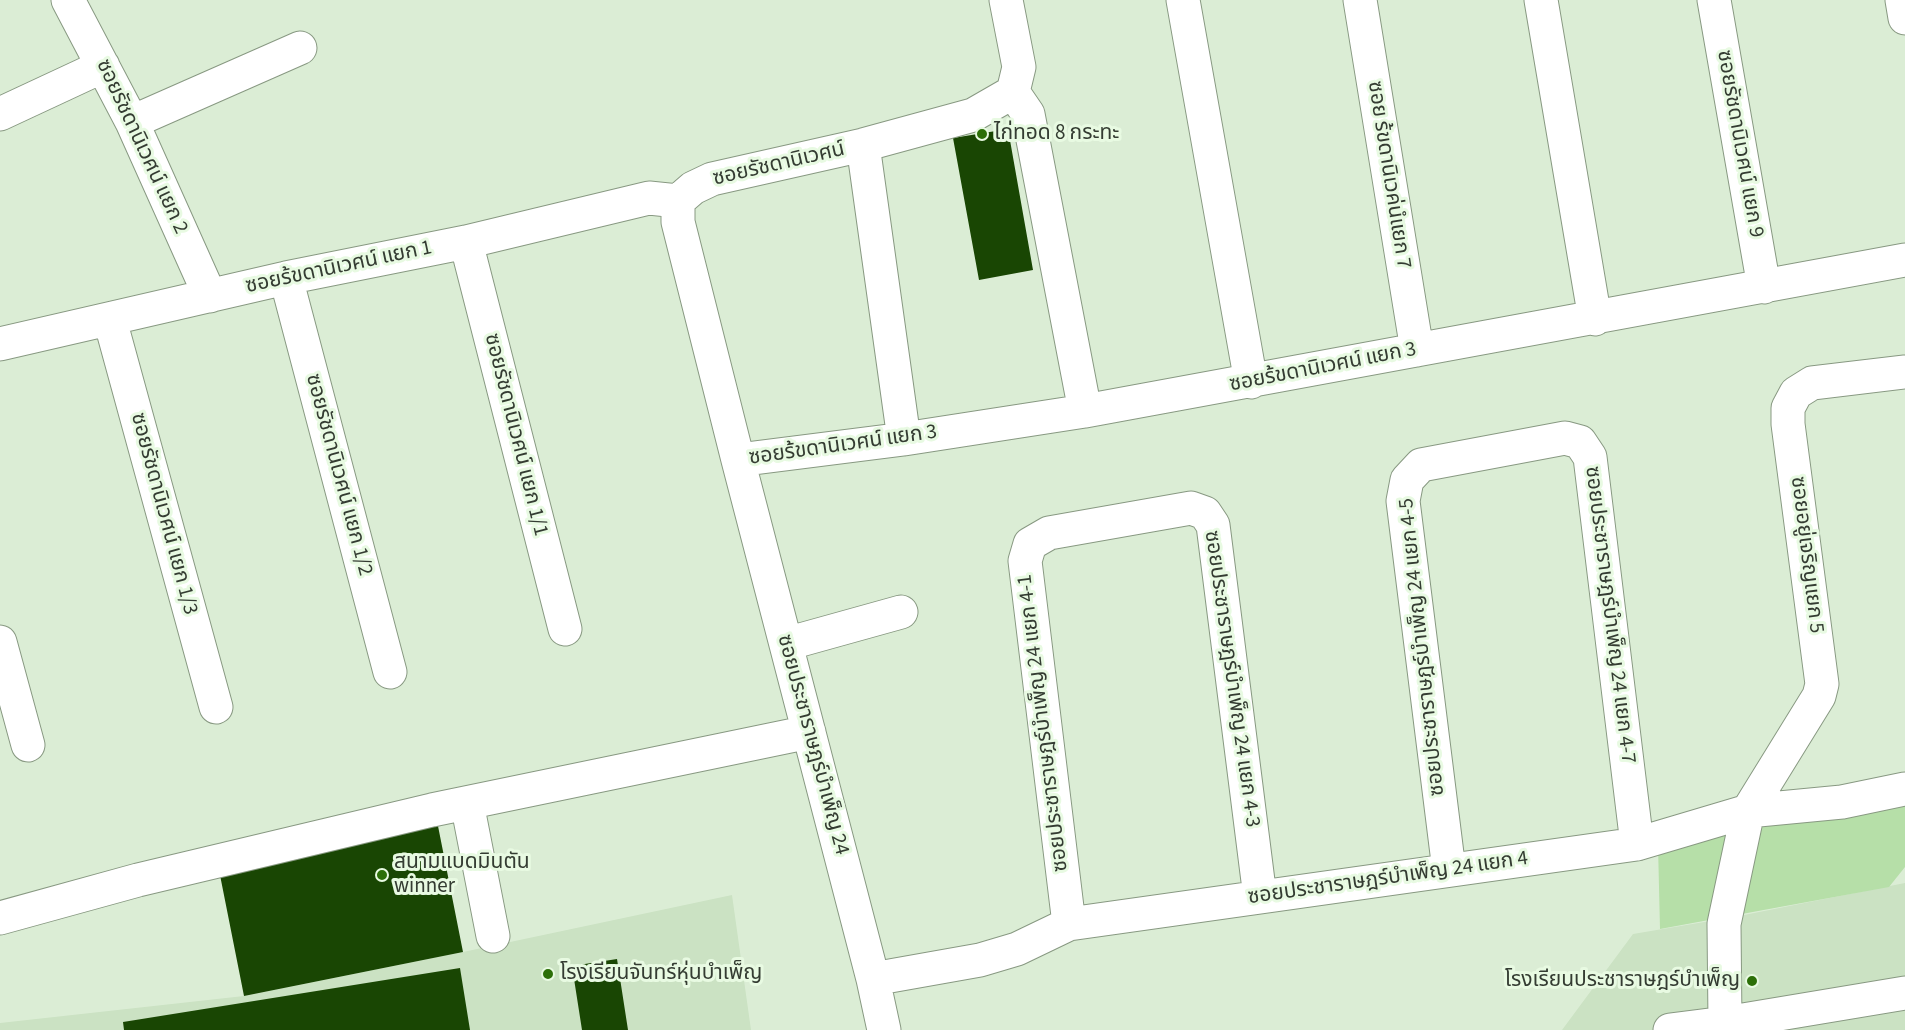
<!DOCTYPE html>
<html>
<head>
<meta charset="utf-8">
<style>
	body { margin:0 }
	canvas { display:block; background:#dbedd5 }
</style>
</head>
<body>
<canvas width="1905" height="1030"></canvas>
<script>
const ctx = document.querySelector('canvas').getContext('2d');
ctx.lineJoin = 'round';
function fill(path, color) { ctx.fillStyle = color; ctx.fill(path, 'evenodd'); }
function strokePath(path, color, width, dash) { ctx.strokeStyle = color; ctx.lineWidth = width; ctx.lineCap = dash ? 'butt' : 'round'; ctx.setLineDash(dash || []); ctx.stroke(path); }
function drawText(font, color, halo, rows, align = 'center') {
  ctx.font = font + ' "Source Sans 3","Noto Sans Thai",sans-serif'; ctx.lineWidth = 6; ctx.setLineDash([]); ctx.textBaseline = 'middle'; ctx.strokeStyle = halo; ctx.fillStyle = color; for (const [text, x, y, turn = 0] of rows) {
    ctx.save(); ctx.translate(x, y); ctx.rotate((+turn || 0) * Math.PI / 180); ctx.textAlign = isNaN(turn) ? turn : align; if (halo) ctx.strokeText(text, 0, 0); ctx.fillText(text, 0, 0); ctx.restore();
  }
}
const built = new Path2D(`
	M 1905,883 L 1905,1030 L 1562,1030 L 1633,934 L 1734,917 Z
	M 732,895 L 751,1030 L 0,1030 L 0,1023 L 244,996 L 463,952 Z`);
const green = new Path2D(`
	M 1905,795 L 1905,867 L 1889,887 L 1660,929 L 1658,845 Z`);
const building = new Path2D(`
	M 1008,129 L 1033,270 L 979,280 L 953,138 Z
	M 438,826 L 463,952 L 244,996 L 219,870 Z
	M 617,959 L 628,1030 L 582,1030 L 572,966 Z
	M 460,968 L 470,1030 L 124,1030 L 123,1022 Z`);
const minor = new Path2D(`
	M 68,0 L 132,122 L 210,296
	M 1183,0 L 1251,382
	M 1360,0 L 1417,350
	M 1541,0 L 1595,319
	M 1714,0 L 1764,287
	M 1902,0 L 1905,18
	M 1013,92 L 1028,114 L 1085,411
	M 0,114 L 103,66
	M 132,122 L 300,48
	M 863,145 L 904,439
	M 466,242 L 565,629
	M 286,278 L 390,672
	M 110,320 L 216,707
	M 0,344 L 286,278 L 466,242 L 649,198 L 678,201
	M 738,460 L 904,439 L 1085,411 L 1905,260
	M 0,642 L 28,745
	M 786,644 L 901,612
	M 467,803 L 493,936
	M 1449,870 L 1403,501 L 1407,480 L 1421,465 L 1565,438 L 1580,442 L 1590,457 L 1637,844
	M 0,918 L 138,880 L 432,810 L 809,732
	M 1069,924 L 1025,561 L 1030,544 L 1049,533 L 1191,508 L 1205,513 L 1213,525 L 1260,897
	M 873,979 L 980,960 L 1017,949 L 1069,924 L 1637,844 L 1748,811 L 1842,802 L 1905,789
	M 1725,1023 L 1905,993
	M 884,1030 L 873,979 L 738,460 L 678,222 L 678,201 L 693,188 L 712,179 L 863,145 L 973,115 L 1013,92 L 1019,67 L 1006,0
	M 1670,1030 L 1725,1023 L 1724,924 L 1748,811 L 1819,696 L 1822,684 L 1788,424 L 1788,408 L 1796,393 L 1812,383 L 1905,372`);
const markers = [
	[982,134,6,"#2c6f08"],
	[382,875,6,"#2c6f08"],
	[548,974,6,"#2c6f08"],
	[1752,981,6,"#2c6f08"]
];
const poiNames = [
	["ไก่ทอด 8 กระทะ",994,134],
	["สนามแบดมินตัน",394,863],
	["winner",394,887],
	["โรงเรียนจันทร์หุ่นบำเพ็ญ",560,974],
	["โรงเรียนประชาราษฎร์บำเพ็ญ",1740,981,"right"]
];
const streetNames = [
	["ซอยรัชดานิเวศน์ แยก 9",1739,144,80],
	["ซอยรัชดานิเวศน์ แยก 2",141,147,65],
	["ซอยรัชดานิเวศน์",779,165,-13],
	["ซอย ร้ขดานิเวค่นํแยก 7",1388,175,81],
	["ซอยร้ขดานิเวศน์ แยก 1",339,268,-12],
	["ซอยร้ขดานิเวศน์ แยก 3",1323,368,-11],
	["ซอยรัชดานิเวศน์ แยก 1/1",515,435,76],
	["ซอยร้ขดานิเวศน์ แยก 3",843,446,-8],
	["ซอยรัชดานิเวศน์ แยก 1/2",338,475,75],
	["ซอยรัชดานิเวศน์ แยก 1/3",163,514,75],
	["ซอยอยู่เจริญแยก 5",1806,555,83],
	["ซอยประชาราษฎร์บำเพ็ญ 24 แยก 4-7",1609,615,83],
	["ซอยประชาราษฎร์บำเพ็ญ 24 แยก 4-5",1423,647,-96],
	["ซอยประชาราษฎร์บำเพ็ญ 24 แยก 4-3",1231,679,82],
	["ซอยประชาราษฎร์บำเพ็ญ 24 แยก 4-1",1044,723,-97],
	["ซอยประชาราษฎร์บำเพ็ญ 24",812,745,75],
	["ซอยประชาราษฎร์บำเพ็ญ 24 แยก 4",1388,879,-8]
];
fill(built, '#cbe2c3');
fill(green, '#b6dfa8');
fill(building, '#194603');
strokePath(minor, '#889982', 35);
strokePath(minor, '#fff', 33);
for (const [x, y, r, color] of markers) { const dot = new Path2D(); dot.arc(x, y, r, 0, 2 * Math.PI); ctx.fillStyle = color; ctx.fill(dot); strokePath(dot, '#e8fae2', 2); }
drawText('21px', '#343c32', '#e8fae2', poiNames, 'left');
drawText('21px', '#343c32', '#e8fae2', streetNames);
</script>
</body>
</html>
